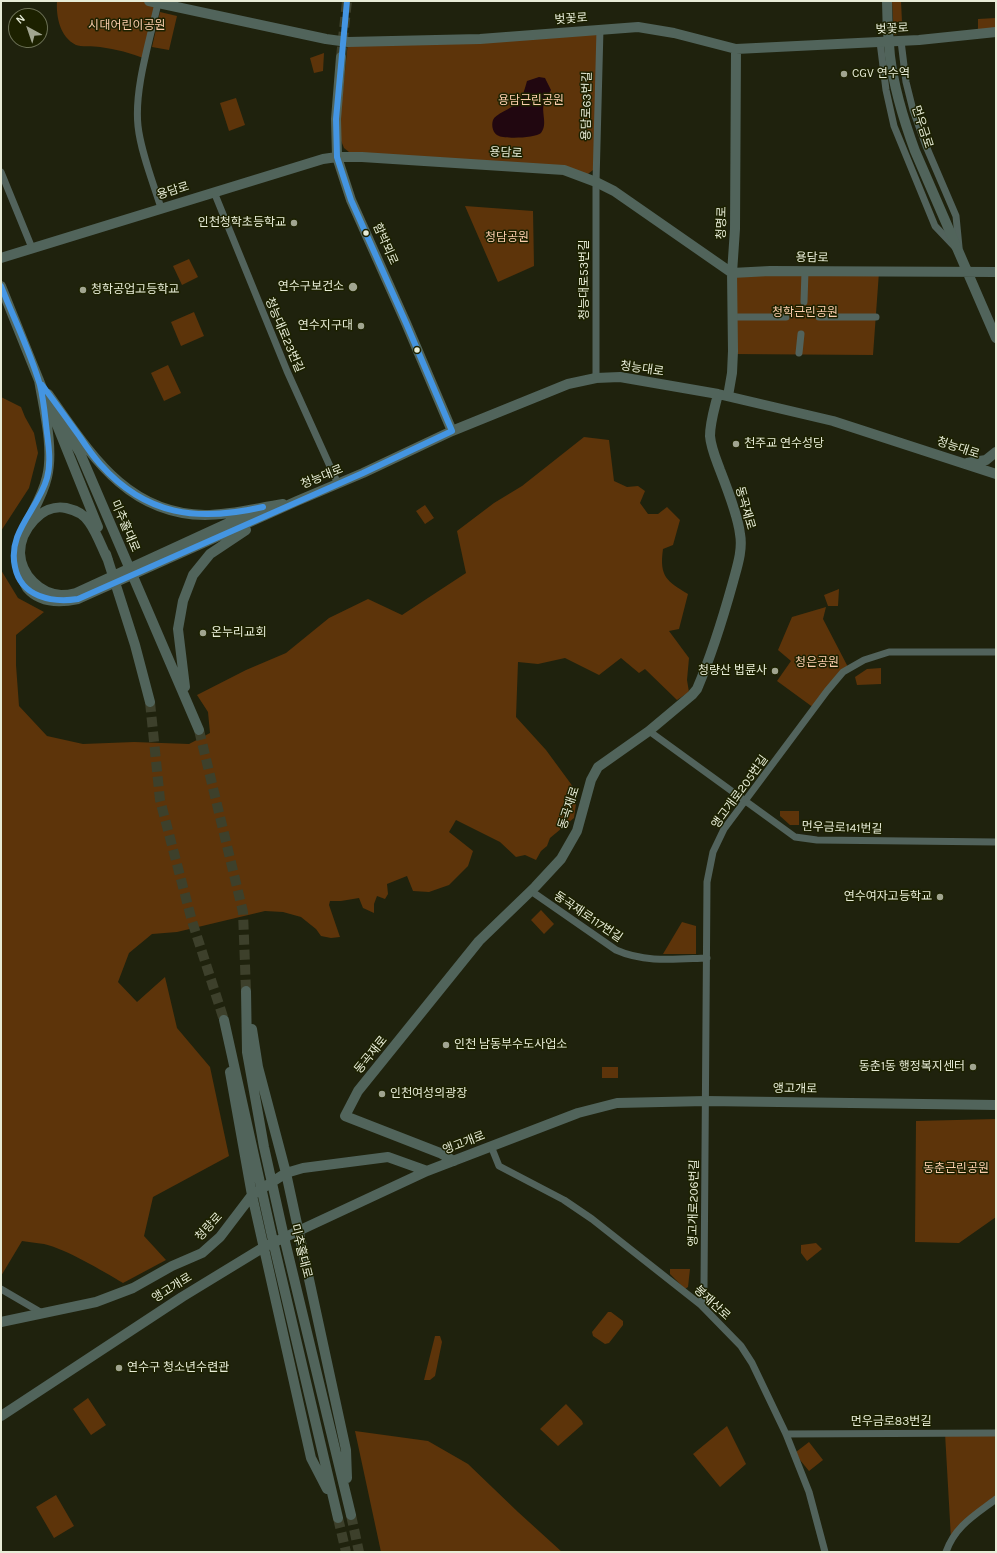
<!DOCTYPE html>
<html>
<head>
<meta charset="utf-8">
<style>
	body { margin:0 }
	#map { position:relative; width:997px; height:1553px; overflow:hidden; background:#1f220d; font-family:Karla,sans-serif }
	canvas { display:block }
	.frame { position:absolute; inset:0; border:2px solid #e7ecd7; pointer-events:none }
	.north { position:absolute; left:8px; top:8px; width:40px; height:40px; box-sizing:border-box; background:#1c2100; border:1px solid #6d7256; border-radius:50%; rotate:320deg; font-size:11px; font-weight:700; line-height:16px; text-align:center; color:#e7ecd7 }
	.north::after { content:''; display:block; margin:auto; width:14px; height:18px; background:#a1a590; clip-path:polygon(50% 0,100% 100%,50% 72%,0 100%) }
</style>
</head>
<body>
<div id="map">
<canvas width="997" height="1553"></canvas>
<div class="frame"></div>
<div class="north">N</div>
</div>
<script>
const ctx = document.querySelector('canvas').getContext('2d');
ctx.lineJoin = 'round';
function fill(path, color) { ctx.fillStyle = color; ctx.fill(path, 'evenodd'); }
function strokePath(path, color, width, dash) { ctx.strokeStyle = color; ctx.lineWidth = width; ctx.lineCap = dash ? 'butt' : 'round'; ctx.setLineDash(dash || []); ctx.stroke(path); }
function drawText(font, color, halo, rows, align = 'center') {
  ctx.font = font + ' Karla,"Noto Sans KR",sans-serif'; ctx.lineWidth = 3; ctx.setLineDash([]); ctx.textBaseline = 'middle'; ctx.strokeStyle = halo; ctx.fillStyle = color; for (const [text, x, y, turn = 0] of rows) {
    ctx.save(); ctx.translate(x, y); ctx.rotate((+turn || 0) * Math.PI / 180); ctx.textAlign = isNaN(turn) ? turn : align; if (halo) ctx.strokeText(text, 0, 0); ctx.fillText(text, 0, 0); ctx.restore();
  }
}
const green = new Path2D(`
	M 57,1 L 149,1 L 158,3 L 146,59 C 131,53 116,49 100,47 C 94,46 80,47 76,45 C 60,37 56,17 57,1 Z
	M 892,1 L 901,1 L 902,22 L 897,22 L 897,35 L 894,35 Z
	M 160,12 L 177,16 L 169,50 L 152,47 Z
	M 996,18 L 996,28 L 978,31 L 978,19 Z
	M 600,29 L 597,167 L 584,177 L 566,171 L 349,152 L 344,148 L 340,138 L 340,118 L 348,42 Z
	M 324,53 L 323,71 L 314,73 L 310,58 Z
	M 236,98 L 245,125 L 229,131 L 220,103 Z
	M 465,206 L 533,211 L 534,266 L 498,282 Z
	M 189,259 L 198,277 L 182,285 L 173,266 Z
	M 879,272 L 873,355 L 732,354 L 732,273 Z
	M 194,312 L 204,336 L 181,346 L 171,322 Z
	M 168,365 L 181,393 L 164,401 L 151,373 Z
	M 1,397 L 21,407 L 25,417 L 34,433 L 38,453 L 29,488 L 1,531 Z
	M 584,437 L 609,440 L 614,481 L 627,487 L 638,486 L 645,491 L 640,503 L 648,514 L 658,514 L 667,507 L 680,520 L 673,545 L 663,549 C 659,577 667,581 688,594 L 679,629 L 669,631 L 689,658 L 687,680 L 689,692 L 677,700 L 645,669 L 639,673 L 621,658 L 599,675 L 565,658 L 538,664 L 518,662 L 516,717 L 546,750 L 571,784 L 577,797 L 574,818 L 550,838 L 547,846 L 541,851 L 536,860 L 525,855 L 516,857 L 500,842 L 456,820 L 449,832 L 473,851 L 468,866 L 449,885 L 429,892 L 413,891 L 407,876 L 387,884 L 388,894 L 385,899 L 377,896 L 374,904 L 374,913 L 363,908 L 359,898 L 341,901 L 330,901 L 329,905 L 340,937 L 331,938 L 321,936 L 316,929 L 301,917 L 283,912 L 265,911 L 177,932 L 152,934 L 129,953 L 118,982 L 137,1002 L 165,977 L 177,1028 L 210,1067 L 229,1156 L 153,1197 L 144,1236 L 166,1260 L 123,1283 C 101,1270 68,1250 44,1244 C 36,1243 29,1242 22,1241 L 1,1276 L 1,570 L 18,598 L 44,612 L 16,635 L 16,665 L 19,706 L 47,736 L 83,744 L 134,742 L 189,744 L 210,733 L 208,712 L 197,695 L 246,670 L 286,653 L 329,618 L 368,599 L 402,615 L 466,573 L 457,531 L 494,503 L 522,486 Z
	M 425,505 L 434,518 L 425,524 L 416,511 Z
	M 839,589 L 838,606 L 828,606 L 824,595 Z
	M 826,607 L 823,619 L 849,669 L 814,708 L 777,681 L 791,661 L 778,650 L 792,617 Z
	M 881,668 L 881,684 L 857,685 L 855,677 L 867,669 Z
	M 780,811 L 799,811 L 799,825 L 790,825 L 780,816 Z
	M 541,910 L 554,924 L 544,934 L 531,920 Z
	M 682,922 L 696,926 L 696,954 L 663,954 Z
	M 602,1067 L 618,1067 L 618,1078 L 602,1078 Z
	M 996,1119 L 996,1217 L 959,1243 L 915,1242 L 916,1121 Z
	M 816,1243 L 822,1249 L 807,1261 L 801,1253 L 801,1245 Z
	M 670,1269 L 690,1269 L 688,1287 L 685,1289 L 670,1274 Z
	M 608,1312 L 611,1312 L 623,1321 L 623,1325 L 609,1343 L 605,1344 L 593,1336 L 592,1332 Z
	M 435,1336 L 440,1336 L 442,1342 L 435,1376 L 430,1380 L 424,1380 Z
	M 88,1398 L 106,1425 L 91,1435 L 73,1409 Z
	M 566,1404 L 582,1421 L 583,1424 L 558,1446 L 540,1429 Z
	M 727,1426 L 746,1464 L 720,1487 L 693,1454 Z
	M 355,1431 L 428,1441 L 468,1464 L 518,1512 L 562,1552 L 381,1552 Z
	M 945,1433 L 996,1433 L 996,1499 L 951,1539 Z
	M 809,1442 L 823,1460 L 809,1471 L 800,1460 L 796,1452 Z
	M 56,1495 L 74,1526 L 54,1538 L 36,1507 Z`);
const water = new Path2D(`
	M 539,77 L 545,78 L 551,90 C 549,95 545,98 544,103 C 541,113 548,124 541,133 C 536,138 506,139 499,136 C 493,134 491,126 493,120 C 495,114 511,109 517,103 C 523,97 525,88 527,81 Z`);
const secondaryTunnel = new Path2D(`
	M 341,57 L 347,1
	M 150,702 L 160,800 L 192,921 L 224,1020
	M 199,730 L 243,912 L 246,991
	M 351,1515 L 359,1552
	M 338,1518 L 346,1552`);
const street = new Path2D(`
	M 158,3 C 150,40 134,89 138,126 C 141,153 153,182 161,208
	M 901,41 L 906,82 L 913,110 L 926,146 L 956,216 L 959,247
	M 880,42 L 886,90 L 894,126 L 935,226 L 955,247
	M 1,172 L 32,248
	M 214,192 L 287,371 L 338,484
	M 804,302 L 805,271
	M 732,317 L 786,317
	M 819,317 L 876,317
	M 799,353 L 801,334
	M 596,378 L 596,182 L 600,29
	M 649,731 L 795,837 L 817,840 L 996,842
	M 531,891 L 616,950 C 645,963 676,959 707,958
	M 491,1146 L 499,1166 L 564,1200 L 592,1219 L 701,1305 L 741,1346 L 752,1363 L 786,1434 L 809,1492 L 825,1552
	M 1,1289 L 42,1313
	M 701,1305 L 704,1287 L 707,882 L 713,852 L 724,829 L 827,691 L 843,672 L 864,660 L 889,652 L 996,652
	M 786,1434 L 996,1433
	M 946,1552 C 955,1526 975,1515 996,1499`);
const secondary = new Path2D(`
	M 149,1 L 326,39 L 348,42 L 480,39 L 638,27 L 674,33 L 736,49 L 919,40 L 996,32
	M 887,1 C 887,19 888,38 890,56 C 894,89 904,121 915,151 L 996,338
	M 341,57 L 336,119 L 337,157 L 351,200 L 406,323 L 452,431
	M 1,258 L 323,159 L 337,157 L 362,157 L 564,170 L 596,182 L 614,191 L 732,273 L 770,271 L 996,272
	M 1,286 L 98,527
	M 39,380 C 44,410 54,448 47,477 C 38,517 0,543 27,588 C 40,603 60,603 78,599 L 297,501 L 363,473 L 452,431 L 568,384 L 596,378 L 620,377 L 718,394 L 833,421 L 996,474
	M 48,394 C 89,451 125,514 205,515 C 231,515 257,508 283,504
	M 728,396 L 732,373 L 733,351 L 732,273 L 735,229 L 736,49
	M 58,415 L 80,453 L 199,730
	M 967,463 L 986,460 L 996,452
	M 106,554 L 135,645 L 150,702
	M 108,560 C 102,548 97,533 89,522 C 84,514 75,510 66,508 C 42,503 20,530 20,553 C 21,575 40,594 61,595 C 66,595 72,594 76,593 L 237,519 L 262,512
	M 185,687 L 178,629 L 183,601 L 193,575 L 210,554 L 246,530
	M 246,991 L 247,1052 L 264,1147 L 284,1237 L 351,1515
	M 224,1020 L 273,1241 L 338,1518
	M 252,1029 L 258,1067 L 286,1173 L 346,1450 L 347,1478
	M 230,1072 L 252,1195 L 311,1458 L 327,1489
	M 454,1161 L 440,1153 L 345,1116 L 358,1091 L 479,941 L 535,887 L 561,859 L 577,831 L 591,780 L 598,767 L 649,731 L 692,695 L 697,689 C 712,654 723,618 733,582 C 737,567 743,550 740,534 C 738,516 727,488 720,470 C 716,459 711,448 710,436 C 710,422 715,407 718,394
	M 1,1322 L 96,1302 L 133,1288 L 172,1266 L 202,1253 L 220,1237 L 252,1195 L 286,1173 L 303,1168 L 388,1157 L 427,1171
	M 1,1416 L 182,1297 L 264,1247 L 427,1171 L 578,1113 L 617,1103 L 706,1101 L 996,1105`);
const bus1 = new Path2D(`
	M 1,286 C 14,319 30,351 40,385 C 44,401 45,417 47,433 C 49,448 51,464 47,478 C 38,510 7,532 15,567 C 21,597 52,603 78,599 L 363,473 L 452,431 L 406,323 L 351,200 L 337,157 L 336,119 L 347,1
	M 42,385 C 55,402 67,419 80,437 C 86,446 92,455 100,464 C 146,516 198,522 263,507`);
const markers = [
	[844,74,4,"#a1a590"],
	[294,223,4,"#a1a590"],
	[366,233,3.5,"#e7ecd7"],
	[353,287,5,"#a1a590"],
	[83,290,4,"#a1a590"],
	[361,326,4,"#a1a590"],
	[417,350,3.5,"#e7ecd7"],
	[736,444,4,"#a1a590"],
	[203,633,4,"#a1a590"],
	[775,671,4,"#a1a590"],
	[940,897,4,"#a1a590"],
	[446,1045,4,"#a1a590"],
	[973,1067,4,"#a1a590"],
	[382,1094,4,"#a1a590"],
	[119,1368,4,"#a1a590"]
];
const streetNames = [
	["벚꽃로",571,19,-4],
	["벚꽃로",892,29,-3],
	["용담로63번길",587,106,-89],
	["먼우금로",922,127,72],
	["용담로",506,153,3],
	["용담로",173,191,-17],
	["청명로",722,223,-89],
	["함박뫼로",385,244,66],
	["용담로",812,258,1],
	["청능대로53번길",585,280,-90],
	["청능대로23번길",284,335,67],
	["청능대로",642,369,8],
	["청능대로",958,448,18],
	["청능대로",322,477,-22],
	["동곡재로",745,508,74],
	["미추홀대로",125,526,67],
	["앵고개로205번길",740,792,-54],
	["동곡재로",569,808,-72],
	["먼우금로141번길",842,828,2],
	["동곡재로117번길",588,917,34],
	["동곡재로",371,1055,-51],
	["앵고개로",795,1089,1],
	["앵고개로",464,1143,-21],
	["앵고개로206번길",694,1203,-89],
	["청량로",209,1227,-47],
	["미추홀대로",301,1251,76],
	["앵고개로",172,1288,-32],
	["봉재산로",712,1303,43],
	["먼우금로83번길",891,1422]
];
const parkNames = [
	["시대어린이공원",127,26],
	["용담근린공원",531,101],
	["청담공원",507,238],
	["청학근린공원",805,313],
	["청은공원",817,663],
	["동춘근린공원",956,1169]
];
const poiNames = [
	["CGV 연수역",852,74],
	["인천청학초등학교",286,223,"right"],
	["연수구보건소",344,287,"right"],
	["청학공업고등학교",91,290],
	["연수지구대",353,326,"right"],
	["천주교 연수성당",744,444],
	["온누리교회",211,633],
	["청량산 법륜사",767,671,"right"],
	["연수여자고등학교",932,897,"right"],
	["인천 남동부수도사업소",454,1045],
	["동춘1동 행정복지센터",965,1067,"right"],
	["인천여성의광장",390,1094],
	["연수구 청소년수련관",127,1368]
];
fill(green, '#5d340a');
fill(water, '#210710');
strokePath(secondaryTunnel, '#3d402b', 10, [10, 5]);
strokePath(street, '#52635c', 7);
strokePath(secondary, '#51645b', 10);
strokePath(bus1, '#4495e2', 6);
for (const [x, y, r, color] of markers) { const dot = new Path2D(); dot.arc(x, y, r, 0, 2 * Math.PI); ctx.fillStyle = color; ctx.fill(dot); strokePath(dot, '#1c2100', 1.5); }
drawText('12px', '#e7ecd7', '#1c2100', streetNames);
drawText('12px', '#fbcdac', '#1c2100', parkNames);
drawText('12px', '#e7ecd7', '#1c2100', poiNames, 'left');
</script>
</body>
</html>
